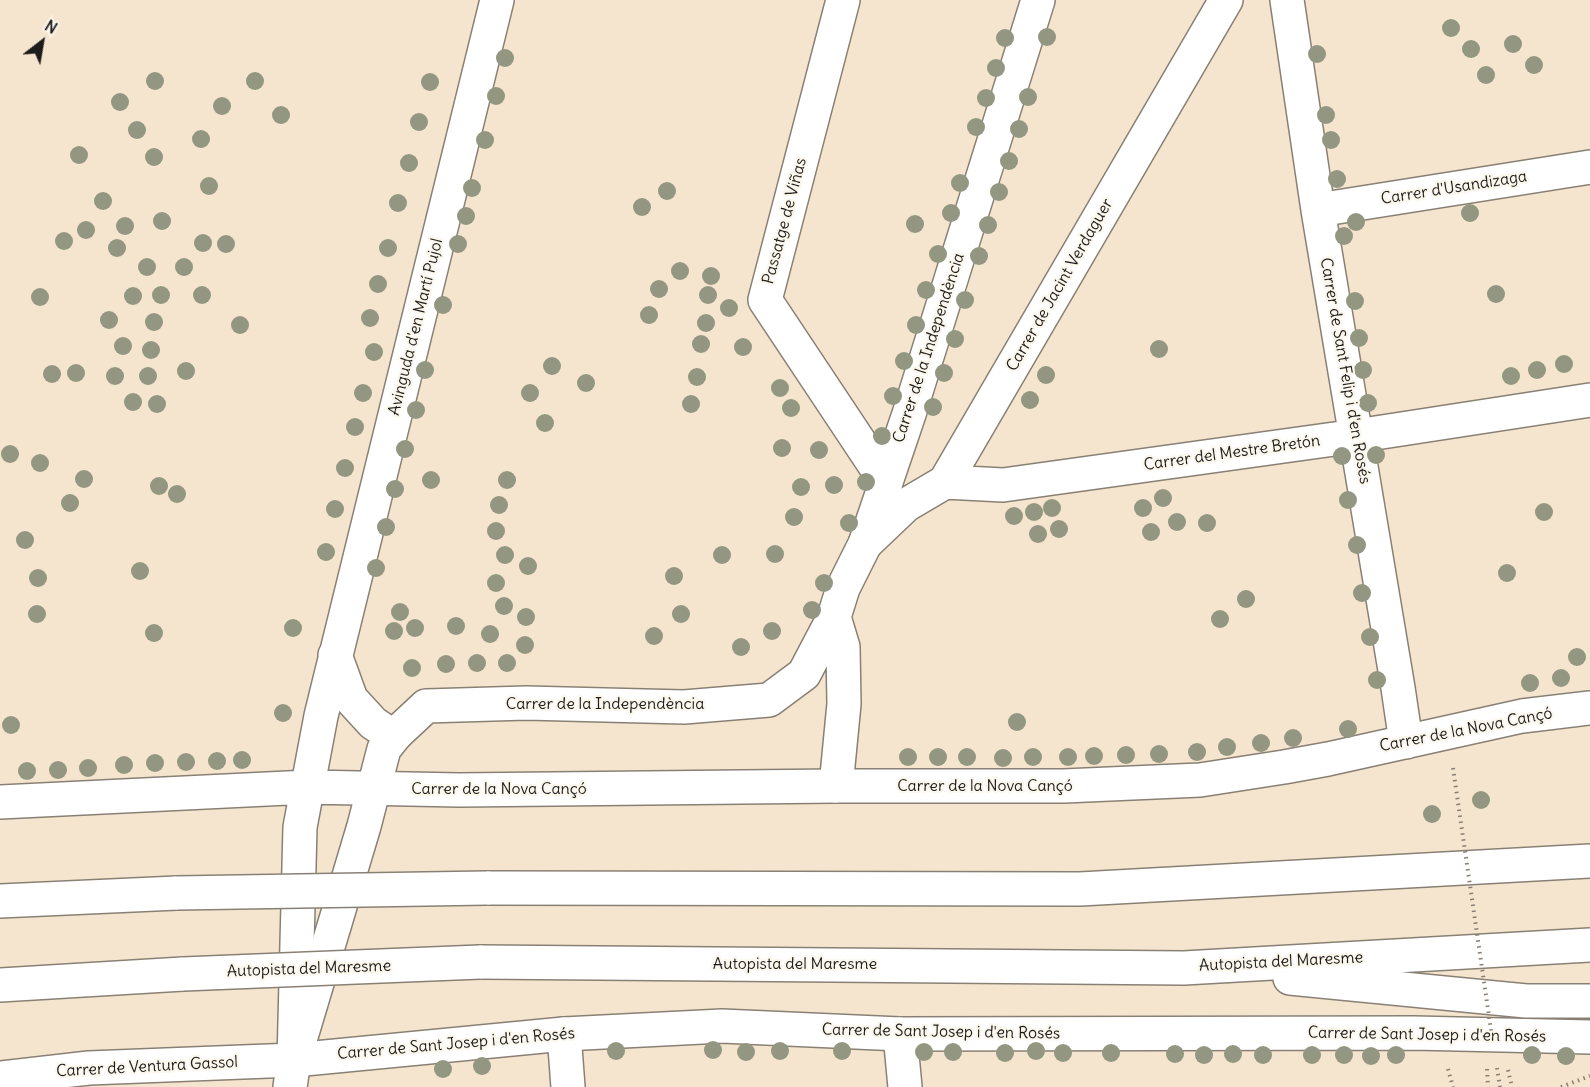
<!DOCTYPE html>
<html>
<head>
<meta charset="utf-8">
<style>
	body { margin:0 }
	#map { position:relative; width:1590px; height:1087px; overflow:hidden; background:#f6e5ce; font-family:Delius,sans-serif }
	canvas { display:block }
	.north { position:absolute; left:12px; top:12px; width:60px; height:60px; -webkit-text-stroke:4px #fbf7ec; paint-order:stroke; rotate:31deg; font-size:16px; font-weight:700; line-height:24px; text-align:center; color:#1c1c1c }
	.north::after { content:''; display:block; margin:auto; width:21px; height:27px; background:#1c1c1c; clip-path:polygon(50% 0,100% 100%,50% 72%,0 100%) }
</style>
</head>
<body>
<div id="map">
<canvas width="1590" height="1087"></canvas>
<div class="north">N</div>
</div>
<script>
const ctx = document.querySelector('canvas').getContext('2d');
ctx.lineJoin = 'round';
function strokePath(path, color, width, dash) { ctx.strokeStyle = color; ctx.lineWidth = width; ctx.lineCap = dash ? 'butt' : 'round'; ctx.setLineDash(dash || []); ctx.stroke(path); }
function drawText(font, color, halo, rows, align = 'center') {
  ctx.font = font + ' Delius,sans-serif'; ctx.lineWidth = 4.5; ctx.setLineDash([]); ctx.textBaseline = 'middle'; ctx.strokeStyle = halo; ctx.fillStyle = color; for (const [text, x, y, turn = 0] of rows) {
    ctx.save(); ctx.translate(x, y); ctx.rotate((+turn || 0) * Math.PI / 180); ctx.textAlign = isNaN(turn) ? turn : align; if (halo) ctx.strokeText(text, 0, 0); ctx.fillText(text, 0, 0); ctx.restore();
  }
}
const path = new Path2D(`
	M 1497,1068 L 1500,1087
	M 1448,1069 L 1453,1087
	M 1487,1069 L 1488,1087
	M 1508,1070 L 1512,1087
	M 1561,1087 L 1590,1076`);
const street = new Path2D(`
	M 843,0 L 765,300 L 886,482
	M 1287,0 L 1318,210 L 1398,688 L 1406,742
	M 1318,210 L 1590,167
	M 945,482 L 1003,485 L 1356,436 L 1590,400
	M 865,544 L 906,505 L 945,482 L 1226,0
	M 335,655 L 351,699 L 373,723 L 391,735 L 396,734
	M 0,802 L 308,787 L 459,790 L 836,786 L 1064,786 L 1200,780 L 1284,767 L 1328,759 L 1522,716 L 1590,708
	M 564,1034 L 568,1087
	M 900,1034 L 905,1087
	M 290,1087 L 294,1060 L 300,827 L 321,716 L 497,0`);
const secondary = new Path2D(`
	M 834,617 L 843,647 L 844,704 L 836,786
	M 294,1060 L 364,826 L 384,749 L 396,734 L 426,706 L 526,703 L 684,707 L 769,700 L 804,674 L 834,617 L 843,588 L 865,544 L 909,414 L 1038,0
	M 0,1078 L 89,1068 L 294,1060 L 564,1034 L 722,1026 L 900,1034 L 1414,1033 L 1590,1037`);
const highway = new Path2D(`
	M 487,888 L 1080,889 L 1590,861
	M 0,901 L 177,893
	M 480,962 L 1184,968 L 1590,945
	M 1290,978 L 1526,1001 L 1590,1001
	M 0,985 L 183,974`);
const pathBridge = new Path2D(`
	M 1453,768 L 1492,1037`);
const highwayBridge = new Path2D(`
	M 177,893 L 487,888
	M 183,974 L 480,962`);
const trees = [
	[1451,28],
	[1047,37],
	[1005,38],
	[1513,44],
	[1471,49],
	[1317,54],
	[505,58],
	[1534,65],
	[996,68],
	[1486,75],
	[155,81],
	[255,81],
	[430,82],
	[496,96],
	[1028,97],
	[986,98],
	[120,102],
	[222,106],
	[281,115],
	[1326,115],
	[419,122],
	[976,127],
	[1019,129],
	[137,130],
	[201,139],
	[485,140],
	[1331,140],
	[79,155],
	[154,157],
	[1009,161],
	[409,163],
	[1337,179],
	[960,183],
	[209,186],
	[472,188],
	[667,191],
	[999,192],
	[103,201],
	[398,203],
	[642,207],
	[951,213],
	[1470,213],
	[466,216],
	[162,221],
	[1356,222],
	[915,224],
	[988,225],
	[125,226],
	[86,230],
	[1344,236],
	[64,241],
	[203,243],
	[226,244],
	[458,244],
	[117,248],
	[388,248],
	[938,254],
	[979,256],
	[147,267],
	[184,267],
	[680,271],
	[711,276],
	[378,284],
	[659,289],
	[926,290],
	[1496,294],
	[161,295],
	[202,295],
	[708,295],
	[133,296],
	[40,297],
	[965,300],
	[1355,301],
	[443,305],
	[729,308],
	[649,315],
	[370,318],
	[109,320],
	[154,322],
	[706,323],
	[240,325],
	[916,325],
	[1359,338],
	[955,339],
	[701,344],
	[123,346],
	[743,347],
	[1159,349],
	[151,350],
	[374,352],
	[904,361],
	[1564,364],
	[552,366],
	[425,370],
	[1363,370],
	[1537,370],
	[186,371],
	[76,373],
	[944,373],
	[52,374],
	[1046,375],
	[115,376],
	[148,376],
	[1511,376],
	[697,377],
	[586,383],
	[780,388],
	[363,393],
	[530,393],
	[893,396],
	[1030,400],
	[133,402],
	[1368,403],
	[157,404],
	[691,404],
	[933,407],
	[791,408],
	[416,410],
	[545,423],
	[355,427],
	[882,436],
	[782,448],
	[405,449],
	[819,450],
	[10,454],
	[1376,455],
	[1342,456],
	[40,463],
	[345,468],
	[84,479],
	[431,480],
	[507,480],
	[866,482],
	[834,485],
	[159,486],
	[801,487],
	[395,489],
	[177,494],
	[1163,498],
	[1348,500],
	[70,503],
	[499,505],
	[1052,508],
	[1143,508],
	[335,509],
	[1034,512],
	[1544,512],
	[1014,516],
	[794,517],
	[1177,522],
	[849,523],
	[1207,523],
	[386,527],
	[1059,529],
	[496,531],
	[1151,532],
	[1038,534],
	[25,540],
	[1357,545],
	[326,552],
	[775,554],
	[505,555],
	[722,555],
	[528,566],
	[376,568],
	[140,571],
	[1507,573],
	[674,576],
	[38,578],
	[496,583],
	[824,583],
	[1362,593],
	[1246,599],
	[504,606],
	[812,610],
	[400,612],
	[37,614],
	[681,614],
	[526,617],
	[1220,619],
	[456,626],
	[293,628],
	[415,628],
	[394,631],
	[772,631],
	[154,633],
	[490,634],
	[654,636],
	[1370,637],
	[525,645],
	[741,647],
	[1577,657],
	[477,663],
	[507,663],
	[446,664],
	[412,668],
	[1561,678],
	[1377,680],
	[1530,683],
	[283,713],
	[1017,722],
	[11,725],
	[1348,729],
	[1293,738],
	[1261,743],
	[1227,747],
	[1197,752],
	[1159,754],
	[1126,755],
	[1094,756],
	[908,757],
	[938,757],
	[967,757],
	[1033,757],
	[1068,757],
	[1003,758],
	[242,760],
	[217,761],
	[186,762],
	[155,763],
	[124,765],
	[88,768],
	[58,770],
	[27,771],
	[1481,800],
	[1432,814],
	[713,1050],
	[616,1051],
	[780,1051],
	[842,1051],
	[1036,1051],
	[746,1052],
	[924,1052],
	[953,1052],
	[1005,1053],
	[1063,1053],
	[1111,1053],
	[1175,1054],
	[1233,1054],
	[1204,1055],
	[1263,1055],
	[1312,1055],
	[1344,1055],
	[1396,1055],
	[1532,1055],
	[1371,1056],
	[1566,1056],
	[482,1066],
	[443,1069]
];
const streetNames = [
	["Carrer d'Usandizaga",1454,188,-9],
	["Passatge de Viñas",785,221,-75],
	["Carrer de Jacint Verdaguer",1060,285,-60],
	["Avinguda d'en Martí Pujol",416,327,-76],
	["Carrer de la Independència",929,348,-72],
	["Carrer de Sant Felip i d'en Rosés",1345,371,80],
	["Carrer del Mestre Bretón",1232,453,-8],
	["Carrer de la Independència",605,704],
	["Carrer de la Nova Cançó",1466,730,-11],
	["Carrer de la Nova Cançó",985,786],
	["Carrer de la Nova Cançó",499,789],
	["Autopista del Maresme",1281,962,-3],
	["Autopista del Maresme",795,964],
	["Autopista del Maresme",309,969,-2],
	["Carrer de Sant Josep i d'en Rosés",941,1032,1],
	["Carrer de Sant Josep i d'en Rosés",1427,1035,1],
	["Carrer de Sant Josep i d'en Rosés",456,1044,-5],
	["Carrer de Ventura Gassol",147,1067,-3]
];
strokePath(street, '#898075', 36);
strokePath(secondary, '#898075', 36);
strokePath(highway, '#898075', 36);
strokePath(path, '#898075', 4, [1.5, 4.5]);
strokePath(street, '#fff', 33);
strokePath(secondary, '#fff', 33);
strokePath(highway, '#fff', 33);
strokePath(highwayBridge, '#898075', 36, []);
strokePath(pathBridge, '#898075', 4, [1.5, 4.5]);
strokePath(highwayBridge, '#fff', 33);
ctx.fillStyle = '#939680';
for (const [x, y] of trees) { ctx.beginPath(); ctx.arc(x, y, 9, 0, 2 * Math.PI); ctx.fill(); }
drawText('16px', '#1c1c1c', '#fbf7ec', streetNames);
</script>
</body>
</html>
